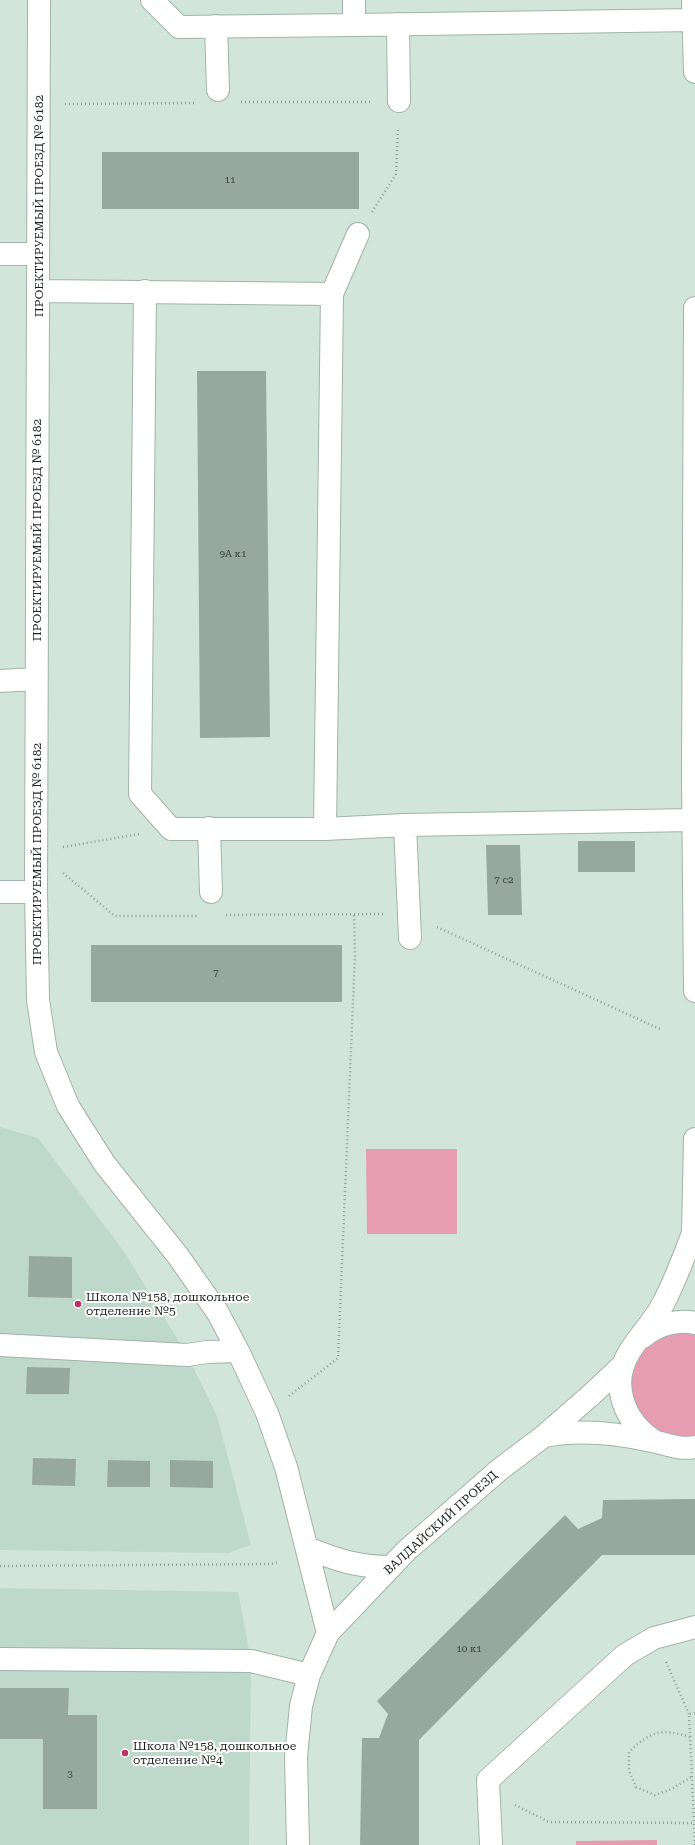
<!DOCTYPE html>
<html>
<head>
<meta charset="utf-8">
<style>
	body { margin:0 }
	canvas { display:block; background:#d1e5da }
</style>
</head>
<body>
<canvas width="695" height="1845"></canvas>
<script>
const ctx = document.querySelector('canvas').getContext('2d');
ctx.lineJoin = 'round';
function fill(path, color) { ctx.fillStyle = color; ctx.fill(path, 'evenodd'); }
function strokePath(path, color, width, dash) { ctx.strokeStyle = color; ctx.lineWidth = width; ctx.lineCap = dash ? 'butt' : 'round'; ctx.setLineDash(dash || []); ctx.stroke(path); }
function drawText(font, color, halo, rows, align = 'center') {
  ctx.font = font + ' "Roboto Serif",serif'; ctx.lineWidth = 4; ctx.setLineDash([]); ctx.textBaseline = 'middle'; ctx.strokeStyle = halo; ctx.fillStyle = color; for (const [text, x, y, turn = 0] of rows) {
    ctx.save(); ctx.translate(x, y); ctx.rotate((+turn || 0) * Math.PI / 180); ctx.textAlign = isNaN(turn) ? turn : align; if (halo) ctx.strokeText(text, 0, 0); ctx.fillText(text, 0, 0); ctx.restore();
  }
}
const built = new Path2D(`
	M 0,1127 L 38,1138 L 125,1253 L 187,1355 L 217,1416 L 251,1545 L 228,1553 L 0,1550 Z
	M 0,1588 L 238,1592 L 251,1661 L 249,1845 L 0,1845 Z`);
const green = new Path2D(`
	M 366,1149 L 457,1149 L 457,1234 L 367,1234 Z
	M 668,1331 L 695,1331 L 695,1439 L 657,1433 L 633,1409 L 629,1375 L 644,1345 Z
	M 657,1840 L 657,1845 L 576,1845 L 576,1841 Z`);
const building = new Path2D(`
	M 102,152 L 359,152 L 359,209 L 102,209 Z
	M 197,371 L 266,371 L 270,737 L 200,738 Z
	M 578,841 L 635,841 L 635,872 L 578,872 Z
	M 486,845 L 520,845 L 522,915 L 488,915 Z
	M 91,945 L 342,945 L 342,1002 L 91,1002 Z
	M 29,1256 L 72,1257 L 72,1298 L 28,1297 Z
	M 27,1367 L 70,1368 L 69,1394 L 26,1394 Z
	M 33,1458 L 76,1459 L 75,1486 L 32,1485 Z
	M 108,1460 L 150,1461 L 150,1487 L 107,1487 Z
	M 170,1460 L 213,1461 L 213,1488 L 170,1487 Z
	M 695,1499 L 695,1555 L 602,1555 L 419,1740 L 419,1845 L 360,1845 L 362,1738 L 379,1738 L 388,1714 L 377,1701 L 565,1515 L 578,1529 L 602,1518 L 603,1500 Z
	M 0,1688 L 69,1688 L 68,1715 L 97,1715 L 97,1809 L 43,1809 L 43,1739 L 0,1739 Z`);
const path = new Path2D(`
	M 241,102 L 372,102
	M 65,104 L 194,103
	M 372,212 L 396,174 L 398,128
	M 63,847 L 139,834
	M 63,873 L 115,916 L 197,916
	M 226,915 L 383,914
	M 437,927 L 660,1029
	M 289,1396 L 338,1358 L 355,955 L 354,915
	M 0,1566 L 271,1564 L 279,1562
	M 666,1662 L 689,1714
	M 690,1737 C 661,1728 651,1731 629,1752 L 629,1771 L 636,1787 L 655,1795 L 672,1789 L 691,1777
	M 515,1805 L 549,1822 L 693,1823
	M 695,1845 L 689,1714 L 695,1713`);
const minor = new Path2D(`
	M 39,0 L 36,892 L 38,1000 L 46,1052 L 68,1106 L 104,1163 L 178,1256 L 218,1313 L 238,1351 L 267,1413 L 286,1467 L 328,1633
	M 152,0 L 179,27 L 354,25
	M 354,0 L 354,25 L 694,20
	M 693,0 L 695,72
	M 398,24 L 399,101
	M 216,26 L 218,90
	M 0,254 L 37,254
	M 39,291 L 332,294
	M 145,291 L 140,794 L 171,829 L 325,829 L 405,825 L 694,820
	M 695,308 L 693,777 L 695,991
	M 0,681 L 36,679
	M 405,825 L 410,938
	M 209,828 L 211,892
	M 325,829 L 332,294 L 358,234
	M 0,892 L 36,892
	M 695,1139 L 693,1233 L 695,1243
	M 643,1337 C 657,1325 677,1319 695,1323
	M 0,1345 L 187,1355 L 207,1352 L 238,1351
	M 544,1436 C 580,1429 617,1433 652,1441 C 667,1444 679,1450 695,1447
	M 654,1441 C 624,1421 609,1384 630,1351 C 640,1335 654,1321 663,1304 C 675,1281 684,1257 693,1233
	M 307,1548 C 337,1560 357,1567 390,1567
	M 0,1659 L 251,1661 L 309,1675
	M 298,1845 L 296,1757 L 301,1706 L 309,1675 L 328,1633 L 406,1551 L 499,1470 L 544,1436 L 591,1395 L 624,1364
	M 491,1845 L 488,1780 L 625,1655 L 654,1638 L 695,1627`);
const markers = [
	[78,1304,4,"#bd3164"],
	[125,1753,4,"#bd3164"]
];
const numberNames = [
	["11",230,180],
	["9А к1",233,554],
	["7 с2",504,880],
	["7",216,973],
	["10 к1",469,1649],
	["3",70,1774]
];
const streetNames = [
	["ПРОЕКТИРУЕМЫЙ ПРОЕЗД № 6182",39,206,-90],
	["ПРОЕКТИРУЕМЫЙ ПРОЕЗД № 6182",37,530,-90],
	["ПРОЕКТИРУЕМЫЙ ПРОЕЗД № 6182",37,854,-90],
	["ВАЛДАЙСКИЙ ПРОЕЗД",441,1523,-42]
];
const poiNames = [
	["Школа №158, дошкольное",86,1297],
	["отделение №5",86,1311],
	["Школа №158, дошкольное",133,1746],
	["отделение №4",133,1760]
];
fill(built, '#bed8ca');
fill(green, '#e69daf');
fill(building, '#97a99f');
strokePath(minor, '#a1b4a9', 24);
strokePath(path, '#90a097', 2.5, [1, 3]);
strokePath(minor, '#fff', 22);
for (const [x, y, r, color] of markers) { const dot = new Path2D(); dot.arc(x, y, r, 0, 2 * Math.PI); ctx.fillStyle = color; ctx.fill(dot); strokePath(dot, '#fff', 1.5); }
drawText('10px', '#3a443e', null, numberNames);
drawText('12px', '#1b221e', '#fff', streetNames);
drawText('12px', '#1b221e', '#fff', poiNames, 'left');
</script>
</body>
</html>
